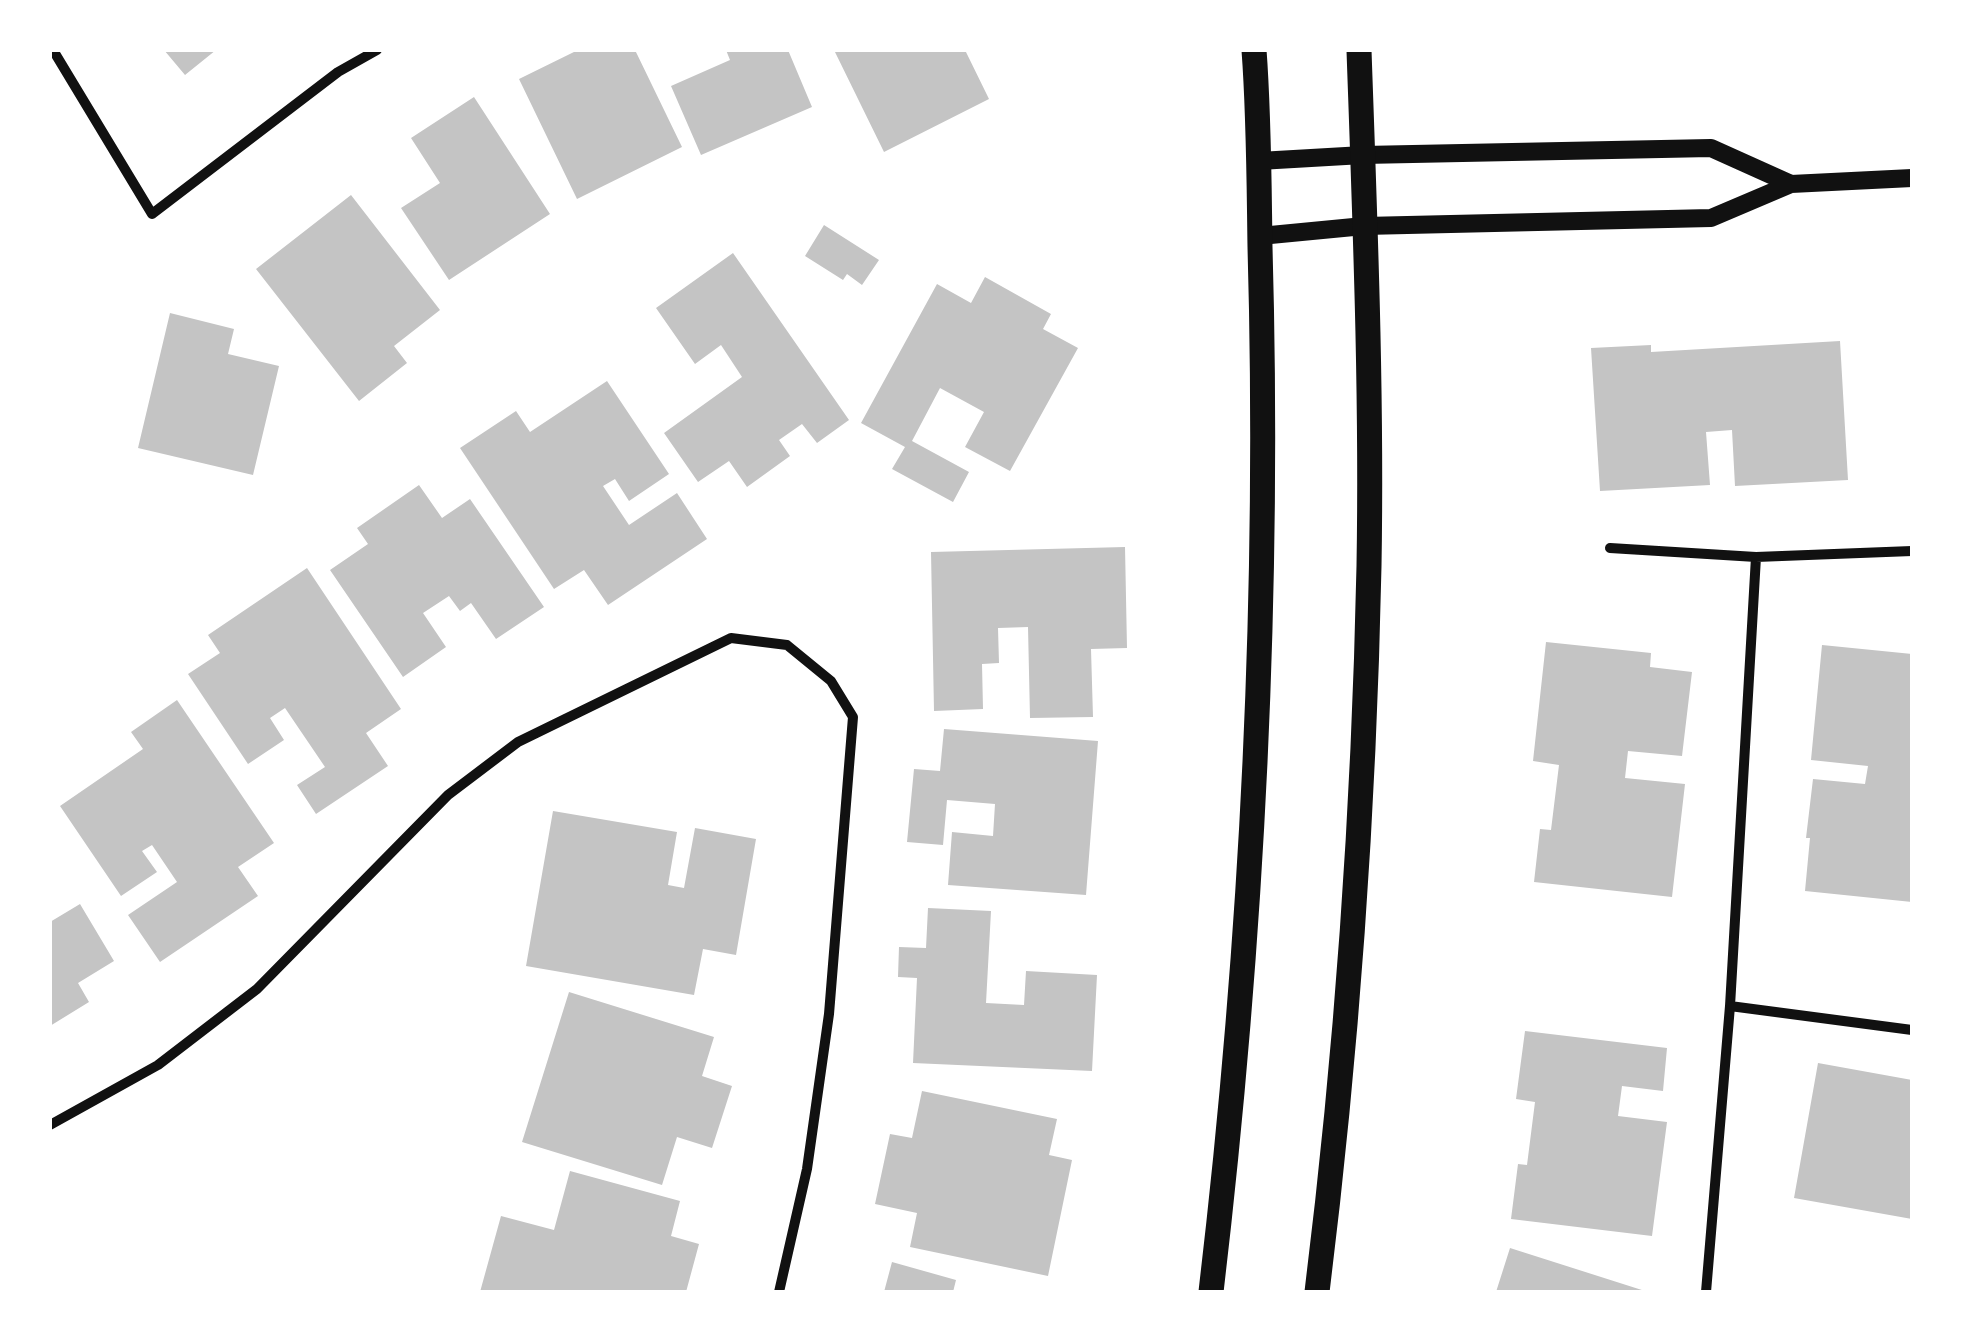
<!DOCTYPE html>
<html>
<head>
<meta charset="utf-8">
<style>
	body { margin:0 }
	#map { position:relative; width:1962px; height:1342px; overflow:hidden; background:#fff; font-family:Lora,serif }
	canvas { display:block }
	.frame { position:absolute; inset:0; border:52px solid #fff; pointer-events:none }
</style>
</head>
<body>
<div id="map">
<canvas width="1962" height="1342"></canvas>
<div class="frame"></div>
</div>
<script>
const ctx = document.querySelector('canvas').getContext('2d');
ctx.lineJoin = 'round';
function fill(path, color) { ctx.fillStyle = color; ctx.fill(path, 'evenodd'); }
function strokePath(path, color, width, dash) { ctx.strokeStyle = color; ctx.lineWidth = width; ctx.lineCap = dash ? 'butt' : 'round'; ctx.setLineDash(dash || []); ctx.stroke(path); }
const building = new Path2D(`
	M 164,50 L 216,50 L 185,75 Z
	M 578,50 L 635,50 L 682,147 L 577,199 L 519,79 Z
	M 726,50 L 788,50 L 812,107 L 701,155 L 671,86 L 730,60 Z
	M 834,50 L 965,50 L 989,99 L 884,152 Z
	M 474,97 L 550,214 L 449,280 L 401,208 L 440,183 L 411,138 Z
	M 351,195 L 440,310 L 394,346 L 407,363 L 359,401 L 256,269 Z
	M 824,225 L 879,260 L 862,285 L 847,274 L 843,280 L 805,256 Z
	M 733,253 L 849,420 L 817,443 L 802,424 L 779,440 L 790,456 L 747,487 L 729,461 L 698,482 L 664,433 L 742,377 L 721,345 L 695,364 L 656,308 Z
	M 985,277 L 1051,314 L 1043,329 L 1078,348 L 1010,471 L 965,447 L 984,412 L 940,388 L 912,441 L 969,472 L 953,502 L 892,469 L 905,447 L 861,423 L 937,284 L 971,303 Z
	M 170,313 L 234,329 L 228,354 L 279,366 L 253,475 L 138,448 Z
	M 1840,341 L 1848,480 L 1735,486 L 1732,430 L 1706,432 L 1710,485 L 1600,491 L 1591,348 L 1651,345 L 1651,352 Z
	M 607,381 L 669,474 L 629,501 L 615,479 L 603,486 L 629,525 L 677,493 L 707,539 L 608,605 L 584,570 L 554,589 L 460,448 L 516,411 L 530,432 Z
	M 419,485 L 442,518 L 470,499 L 544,607 L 496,639 L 471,603 L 460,611 L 449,596 L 423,613 L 446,647 L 403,677 L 330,570 L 368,544 L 357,528 Z
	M 1125,547 L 1127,648 L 1091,649 L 1093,717 L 1030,718 L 1028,627 L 998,628 L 999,663 L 982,664 L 983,709 L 934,711 L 931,552 Z
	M 307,568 L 401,709 L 366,733 L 388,766 L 316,814 L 297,785 L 325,767 L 285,708 L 270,718 L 284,740 L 248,764 L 188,674 L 220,653 L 208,635 Z
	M 1546,642 L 1651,653 L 1650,667 L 1692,672 L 1682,756 L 1628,751 L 1625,778 L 1685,784 L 1672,897 L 1534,882 L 1540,829 L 1551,830 L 1559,765 L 1533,761 Z
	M 1822,645 L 1912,654 L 1912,902 L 1805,891 L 1810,838 L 1806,838 L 1813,779 L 1865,784 L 1868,766 L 1811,760 Z
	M 177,700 L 274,843 L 238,867 L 258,896 L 160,962 L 128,915 L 177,882 L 152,845 L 142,851 L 157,872 L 121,896 L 60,806 L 143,749 L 131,732 Z
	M 944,729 L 1098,741 L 1086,895 L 948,885 L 952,832 L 993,836 L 995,804 L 947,800 L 943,845 L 907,842 L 914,769 L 940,771 Z
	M 553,811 L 677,832 L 668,885 L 684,888 L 695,828 L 756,839 L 736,955 L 703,949 L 694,995 L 526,966 Z
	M 80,904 L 114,961 L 78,983 L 89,1002 L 50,1026 L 50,922 Z
	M 928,908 L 991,911 L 986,1003 L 1024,1005 L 1026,971 L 1097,975 L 1092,1071 L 913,1063 L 917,978 L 898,977 L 899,947 L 926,948 Z
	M 569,992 L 714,1037 L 702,1076 L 732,1086 L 712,1148 L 677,1137 L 662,1185 L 522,1142 Z
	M 1525,1031 L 1667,1048 L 1663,1091 L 1622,1086 L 1618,1116 L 1667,1122 L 1652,1236 L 1511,1219 L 1518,1164 L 1527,1165 L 1535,1102 L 1516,1099 Z
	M 1818,1063 L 1912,1080 L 1912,1219 L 1794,1198 Z
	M 922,1091 L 1057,1119 L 1049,1155 L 1072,1160 L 1048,1276 L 910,1247 L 917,1213 L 875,1204 L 890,1134 L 912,1138 Z
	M 570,1171 L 680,1201 L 671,1236 L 699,1244 L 686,1292 L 480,1292 L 501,1216 L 554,1230 Z
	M 1510,1248 L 1645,1291 L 1645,1292 L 1496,1292 Z
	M 892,1262 L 956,1280 L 953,1292 L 884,1292 Z`);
const minor = new Path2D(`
	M 53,50 L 152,214 L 338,72 L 377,50
	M 1610,548 L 1756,557 L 1912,551
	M 1730,1006 L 1912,1030
	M 50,1125 L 158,1065 L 257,989 L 448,795 L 518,742 L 731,638 L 787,645 L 831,681 L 853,717 L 829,1014 L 807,1169 L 779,1292
	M 1706,1292 L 1730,1006 L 1756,557`);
const tertiary = new Path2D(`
	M 1259,161 L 1363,155 L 1711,148 L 1791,184
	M 1260,236 L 1364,226 L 1711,218 L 1791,184 L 1912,178`);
const primary = new Path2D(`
	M 1211,1292 C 1252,945 1270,597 1260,247 C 1259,181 1259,116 1254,50
	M 1317,1292 C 1347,1051 1364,809 1369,566 C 1372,394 1365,222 1359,50`);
fill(building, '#c4c4c4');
strokePath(minor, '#111', 10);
strokePath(tertiary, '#111', 18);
strokePath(primary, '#111', 25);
</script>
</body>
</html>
